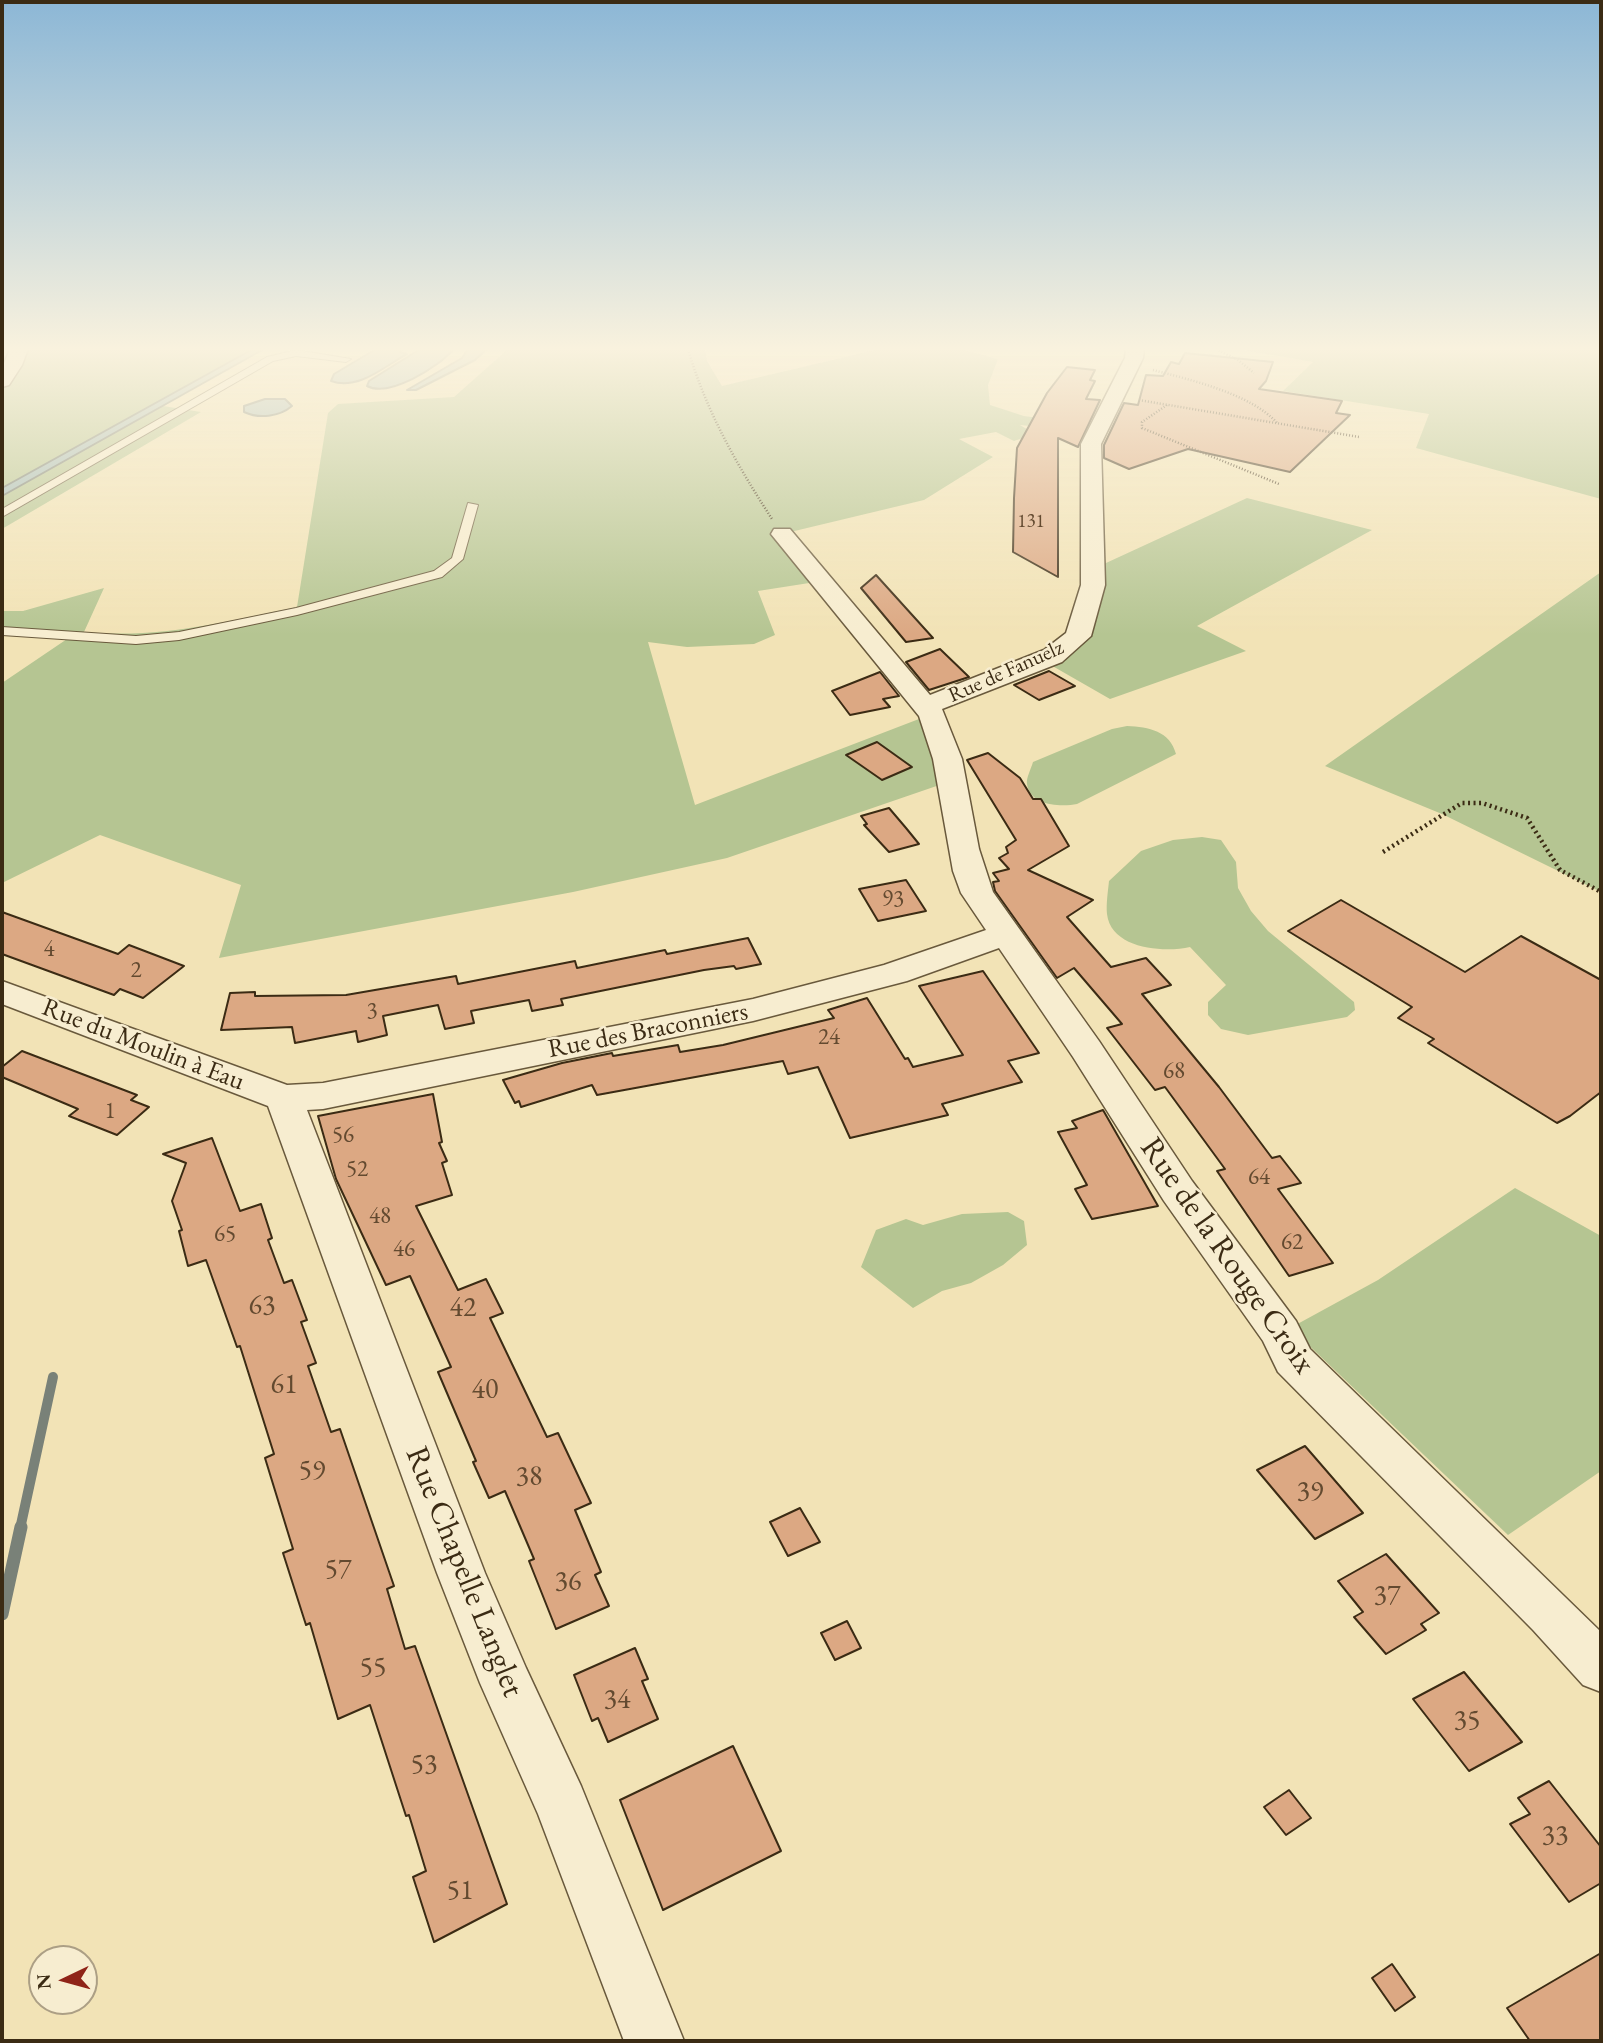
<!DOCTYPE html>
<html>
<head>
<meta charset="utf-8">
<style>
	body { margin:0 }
	#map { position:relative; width:1603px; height:2043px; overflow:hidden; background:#f2e3b6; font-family:"EB Garamond",serif }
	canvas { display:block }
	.frame { position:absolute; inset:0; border:4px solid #3b2b14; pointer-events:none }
	.north { position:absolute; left:28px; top:1945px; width:70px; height:70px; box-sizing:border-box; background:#f7edd0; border:2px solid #ac9f85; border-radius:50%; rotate:265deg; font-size:19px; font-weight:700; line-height:28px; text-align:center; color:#3b2b14 }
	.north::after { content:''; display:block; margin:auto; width:24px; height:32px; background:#8f2418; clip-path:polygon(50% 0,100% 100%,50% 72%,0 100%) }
</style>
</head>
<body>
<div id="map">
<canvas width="1603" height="2043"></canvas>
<div class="frame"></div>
<div class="north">N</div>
</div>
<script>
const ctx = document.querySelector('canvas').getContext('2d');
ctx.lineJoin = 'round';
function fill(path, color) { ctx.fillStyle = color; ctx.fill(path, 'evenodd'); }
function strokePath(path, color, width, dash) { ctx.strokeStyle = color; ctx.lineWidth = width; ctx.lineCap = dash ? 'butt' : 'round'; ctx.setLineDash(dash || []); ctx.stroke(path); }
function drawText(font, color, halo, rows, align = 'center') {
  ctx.font = font + ' "EB Garamond",serif'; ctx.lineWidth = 5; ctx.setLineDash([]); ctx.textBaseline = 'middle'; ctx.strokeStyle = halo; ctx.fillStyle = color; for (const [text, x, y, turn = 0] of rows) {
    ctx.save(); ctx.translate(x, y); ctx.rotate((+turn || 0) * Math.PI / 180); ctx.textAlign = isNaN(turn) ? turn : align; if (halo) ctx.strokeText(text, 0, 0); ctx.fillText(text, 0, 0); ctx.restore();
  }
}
const green = new Path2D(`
	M 19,349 L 253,349 L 2,488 L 2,381 Z
	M 508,349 L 705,349 L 707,361 L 722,386 L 879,349 L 961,349 L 998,359 L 988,385 L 990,405 L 1024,416 L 1100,426 L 1096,433 L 1020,425 L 1035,434 L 1014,441 L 996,432 L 959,439 L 993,457 L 924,500 L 782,534 L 822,581 L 758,591 L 775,635 L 754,644 L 687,647 L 648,642 L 695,805 L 932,714 L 954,780 L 727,858 L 573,892 L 219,958 L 241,885 L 100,835 L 2,883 L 2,683 L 70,637 L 2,631 L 2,611 L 23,611 L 104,588 L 84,632 C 162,639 222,622 297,607 L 328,413 L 338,404 L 454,397 Z
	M 1238,349 L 1601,349 L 1601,499 L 1416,448 L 1429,414 L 1283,391 L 1313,362 Z
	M 163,406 L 201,412 L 2,529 L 2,496 Z
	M 1247,498 L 1372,530 L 1197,626 L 1246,651 L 1110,699 L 1042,660 L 1067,647 L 1093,569 Z
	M 1601,572 L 1601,892 L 1442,814 L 1325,766 Z
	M 1127,726 C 1149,727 1170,731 1176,754 L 1077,804 C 1061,807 1030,806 1027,784 C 1026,778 1031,769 1033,762 L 1112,729 Z
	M 1202,837 L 1221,840 L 1236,862 L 1238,888 L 1251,911 L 1268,931 L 1354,1002 L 1355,1010 L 1347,1017 L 1248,1035 L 1221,1029 L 1208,1015 L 1208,1002 L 1226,985 L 1190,947 C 1164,953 1111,949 1107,914 C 1106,904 1108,891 1109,881 L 1141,851 L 1173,840 Z
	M 1515,1188 L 1601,1236 L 1601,1471 L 1508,1535 L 1299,1336 L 1281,1333 L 1378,1280 Z
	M 1008,1212 L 1024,1221 L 1027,1245 L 1003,1265 L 971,1283 L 942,1291 L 913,1308 L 861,1267 L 876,1230 L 906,1219 L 923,1225 L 962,1214 Z`);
const water = new Path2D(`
	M 253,349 L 264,349 L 2,496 L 2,488 Z
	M 376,349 L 404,349 L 400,352 L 407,354 C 385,366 358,391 331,381 L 334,374 Z
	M 420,349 L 453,350 C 438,367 389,398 367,386 L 369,381 Z
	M 468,349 L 487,349 L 475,360 L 416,390 L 407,390 L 462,358 Z
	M 265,399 L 285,399 L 292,406 C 279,417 259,419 244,412 L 244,406 Z`);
const streamFar1 = new Path2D(`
	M 20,1529 L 53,1377`);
const stream = new Path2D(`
	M 2,1614 L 21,1527`);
const building = new Path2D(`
	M 1185,353 L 1273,362 L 1266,381 L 1259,389 L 1342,401 L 1336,413 L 1350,415 L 1290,472 L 1188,449 L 1129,469 L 1104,458 L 1104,445 L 1124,403 L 1138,405 L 1146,375 L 1163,376 L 1171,362 L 1179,364 Z
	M 1067,367 L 1095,370 L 1090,380 L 1095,381 L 1086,399 L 1100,400 L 1078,447 L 1058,438 L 1058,577 L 1013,552 L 1014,498 L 1017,448 L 1047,393 Z
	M 876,575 L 933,638 L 906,642 L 861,588 Z
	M 940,649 L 969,677 L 929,690 L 906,662 Z
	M 1049,671 L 1075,686 L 1039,700 L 1014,685 Z
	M 880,672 L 899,696 L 883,699 L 890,707 L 850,715 L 832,691 Z
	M 877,742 L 912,767 L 882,780 L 846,755 Z
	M 988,753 L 1020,778 L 1033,799 L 1041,799 L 1069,846 L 1028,870 L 1093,900 L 1067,917 L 1111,967 L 1146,958 L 1171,985 L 1142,994 L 1219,1087 L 1272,1158 L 1280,1156 L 1301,1183 L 1278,1189 L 1333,1263 L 1289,1276 L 1217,1171 L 1225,1169 L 1165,1087 L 1155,1090 L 1107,1028 L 1122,1024 L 1074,968 L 1057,978 L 995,891 L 993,882 L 999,881 L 993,873 L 1009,869 L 999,858 L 1008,853 L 1006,847 L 1016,840 L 967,760 Z
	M 889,808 L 906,828 L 919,844 L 889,852 L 864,825 L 867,824 L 861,816 Z
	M 906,880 L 926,911 L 878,921 L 859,889 Z
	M 1341,900 L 1465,972 L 1521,936 L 1601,980 L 1601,1092 L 1570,1116 L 1557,1123 L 1428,1043 L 1434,1039 L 1398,1018 L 1412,1007 L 1288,931 Z
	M 2,912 L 118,954 L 129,945 L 184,966 L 143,998 L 120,989 L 114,995 L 2,954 Z
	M 748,938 L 761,964 L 736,969 L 734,966 L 704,970 L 561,999 L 563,1005 L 532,1011 L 529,1000 L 471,1011 L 474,1023 L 445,1029 L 438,1005 L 383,1016 L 387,1035 L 358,1042 L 356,1031 L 295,1043 L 292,1027 L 221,1030 L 230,993 L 255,992 L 255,996 L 346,995 L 456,976 L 458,984 L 575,961 L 577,968 L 665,950 L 667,954 Z
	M 983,971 L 1039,1053 L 1008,1061 L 1022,1082 L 942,1104 L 948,1115 L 850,1138 L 818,1067 L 788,1074 L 783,1061 L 597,1095 L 592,1085 L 521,1107 L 519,1101 L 515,1103 L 503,1080 L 562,1063 L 612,1053 L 613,1056 L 678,1045 L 680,1052 L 723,1045 L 834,1018 L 828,1010 L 867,998 L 905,1059 L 908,1058 L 913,1067 L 963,1055 L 919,986 Z
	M 22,1051 L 137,1095 L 131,1100 L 149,1107 L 117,1135 L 69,1116 L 78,1109 L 2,1077 L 2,1067 Z
	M 433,1094 L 442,1142 L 439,1143 L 447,1161 L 442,1163 L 452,1195 L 416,1206 L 458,1290 L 486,1279 L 503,1313 L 490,1318 L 547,1437 L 558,1433 L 591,1503 L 575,1510 L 601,1572 L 595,1575 L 609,1606 L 556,1629 L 529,1561 L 534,1559 L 505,1491 L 489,1498 L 473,1462 L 476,1461 L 438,1372 L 451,1367 L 410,1276 L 386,1285 L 336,1179 L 318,1116 Z
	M 1103,1110 L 1138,1171 L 1158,1206 L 1092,1219 L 1075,1189 L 1087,1185 L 1058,1132 L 1077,1128 L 1072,1121 Z
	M 212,1138 L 240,1211 L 261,1204 L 272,1238 L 268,1240 L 284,1283 L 292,1280 L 307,1320 L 301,1322 L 316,1363 L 308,1366 L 331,1432 L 340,1429 L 394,1586 L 387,1589 L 405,1649 L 415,1646 L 507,1904 L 434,1942 L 413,1877 L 426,1871 L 409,1815 L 406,1816 L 370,1705 L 338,1719 L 310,1623 L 306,1625 L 283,1553 L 293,1549 L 265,1458 L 274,1454 L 240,1346 L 237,1347 L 206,1260 L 188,1266 L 179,1231 L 182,1230 L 172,1201 L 186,1163 L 163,1154 Z
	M 1305,1446 L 1363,1513 L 1315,1539 L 1257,1470 Z
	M 800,1508 L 820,1542 L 788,1556 L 770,1522 Z
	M 1386,1554 L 1439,1613 L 1421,1624 L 1426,1630 L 1386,1654 L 1354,1617 L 1363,1612 L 1338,1581 Z
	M 847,1621 L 861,1648 L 835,1660 L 821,1633 Z
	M 635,1648 L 648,1679 L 642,1681 L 658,1719 L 608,1742 L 598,1718 L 592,1721 L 574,1675 Z
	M 1464,1672 L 1522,1742 L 1469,1771 L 1413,1699 Z
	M 733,1746 L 781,1851 L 663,1910 L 620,1800 Z
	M 1549,1781 L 1601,1847 L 1601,1883 L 1569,1902 L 1510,1824 L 1530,1814 L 1518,1798 Z
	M 1289,1790 L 1311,1818 L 1286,1835 L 1264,1807 Z
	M 1601,1953 L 1601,2041 L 1530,2041 L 1507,2008 Z
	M 1392,1964 L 1415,1997 L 1395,2011 L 1372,1978 Z`);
const pathFar1 = new Path2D(`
	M 688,349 C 706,411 737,465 772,519
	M 1216,349 L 1238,360 L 1254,373
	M 1153,370 C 1191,380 1252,394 1278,424
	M 1139,400 L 1359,437
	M 1167,405 L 1142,422 L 1142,428 L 1279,484`);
const path = new Path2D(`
	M 1383,852 L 1462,803 L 1482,803 L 1527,818 L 1560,870 L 1601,892`);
const lane = new Path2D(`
	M 296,350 L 351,359 L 346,362 L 296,356 L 273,361 L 2,517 L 2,509 L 267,357 Z
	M 468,503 L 478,505 L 463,559 L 442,577 L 297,615 L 179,640 L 136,644 L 2,635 L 2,627 L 136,636 L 179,632 L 296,608 L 434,571 L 452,558 Z`);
const street = new Path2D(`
	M 10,349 L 28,349 L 22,365 L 9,385 L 2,387 L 2,368 Z
	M 1126,349 L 1144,349 L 1143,358 L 1101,444 L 1105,585 L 1091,636 L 1062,662 L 942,709 L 962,759 L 979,849 L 993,892 L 1099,1041 L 1192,1181 L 1296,1321 L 1310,1349 L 1601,1632 L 1601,1692 L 1583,1685 L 1533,1630 L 1278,1372 L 1263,1341 L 1164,1201 L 1073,1057 L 999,948 L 907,981 L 753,1021 L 323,1109 L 307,1110 L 485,1573 L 526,1668 L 581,1786 L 684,2041 L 624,2041 L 538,1814 L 480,1683 L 437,1573 L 268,1106 L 2,1004 L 2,981 L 287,1085 L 323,1083 L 753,999 L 884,965 L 986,930 L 961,893 L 953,871 L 933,759 L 919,716 L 771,534 L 774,529 L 790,529 L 930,695 L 1044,650 L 1066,633 L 1081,585 L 1081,444 L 1125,358 Z`);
const farNumbernames = [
	["131",1031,522]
];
const farStreetnames = [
	["Rue de Fanuelz",1006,672,-24]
];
const numberNames = [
	["93",893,900],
	["4",49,950],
	["2",136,971],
	["3",372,1012],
	["24",829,1038],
	["68",1174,1072],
	["1",110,1112],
	["56",343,1136],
	["52",357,1170],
	["64",1259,1178],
	["48",380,1217],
	["65",225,1235],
	["62",1292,1243],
	["46",404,1250]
];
const streetNames = [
	["Rue des Braconniers",648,1031,-11],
	["Rue du Moulin à Eau",143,1045,21]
];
const nearNumbernames = [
	["63",262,1306],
	["42",463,1308],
	["61",284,1385],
	["40",485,1390],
	["59",312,1471],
	["38",529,1477],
	["39",1310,1492],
	["57",338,1570],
	["36",568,1582],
	["37",1387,1596],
	["55",373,1668],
	["34",617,1700],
	["35",1467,1721],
	["53",424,1765],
	["33",1555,1836],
	["51",460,1891]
];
const nearStreetnames = [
	["Rue de la Rouge Croix",1227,1256,55],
	["Rue Chapelle Langlet",464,1572,68]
];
fill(green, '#b5c592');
fill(water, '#a2bbba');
strokePath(water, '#798178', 2);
strokePath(streamFar1, '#798178', 10);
strokePath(stream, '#798178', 13);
fill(building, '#dca883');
strokePath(building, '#3b2b14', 2);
strokePath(lane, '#69593c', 2);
strokePath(street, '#69593c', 3);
strokePath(pathFar1, '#3b2b14', 2.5, [1, 2]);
strokePath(path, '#3b2b14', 4.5, [2, 3.5]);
fill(lane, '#f7edd0');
fill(street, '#f7edd0');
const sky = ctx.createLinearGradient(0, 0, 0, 635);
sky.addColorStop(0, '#8cb7d6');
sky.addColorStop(0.55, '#f9f2de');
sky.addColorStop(1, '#f9f2de00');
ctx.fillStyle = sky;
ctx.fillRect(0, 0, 1603, 635);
drawText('19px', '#634a30', null, farNumbernames);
drawText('21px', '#3b2b14', '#f7edd0', farStreetnames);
drawText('23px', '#634a30', null, numberNames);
drawText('26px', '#3b2b14', '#f7edd0', streetNames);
drawText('28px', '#634a30', null, nearNumbernames);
drawText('32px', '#3b2b14', '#f7edd0', nearStreetnames);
</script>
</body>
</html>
